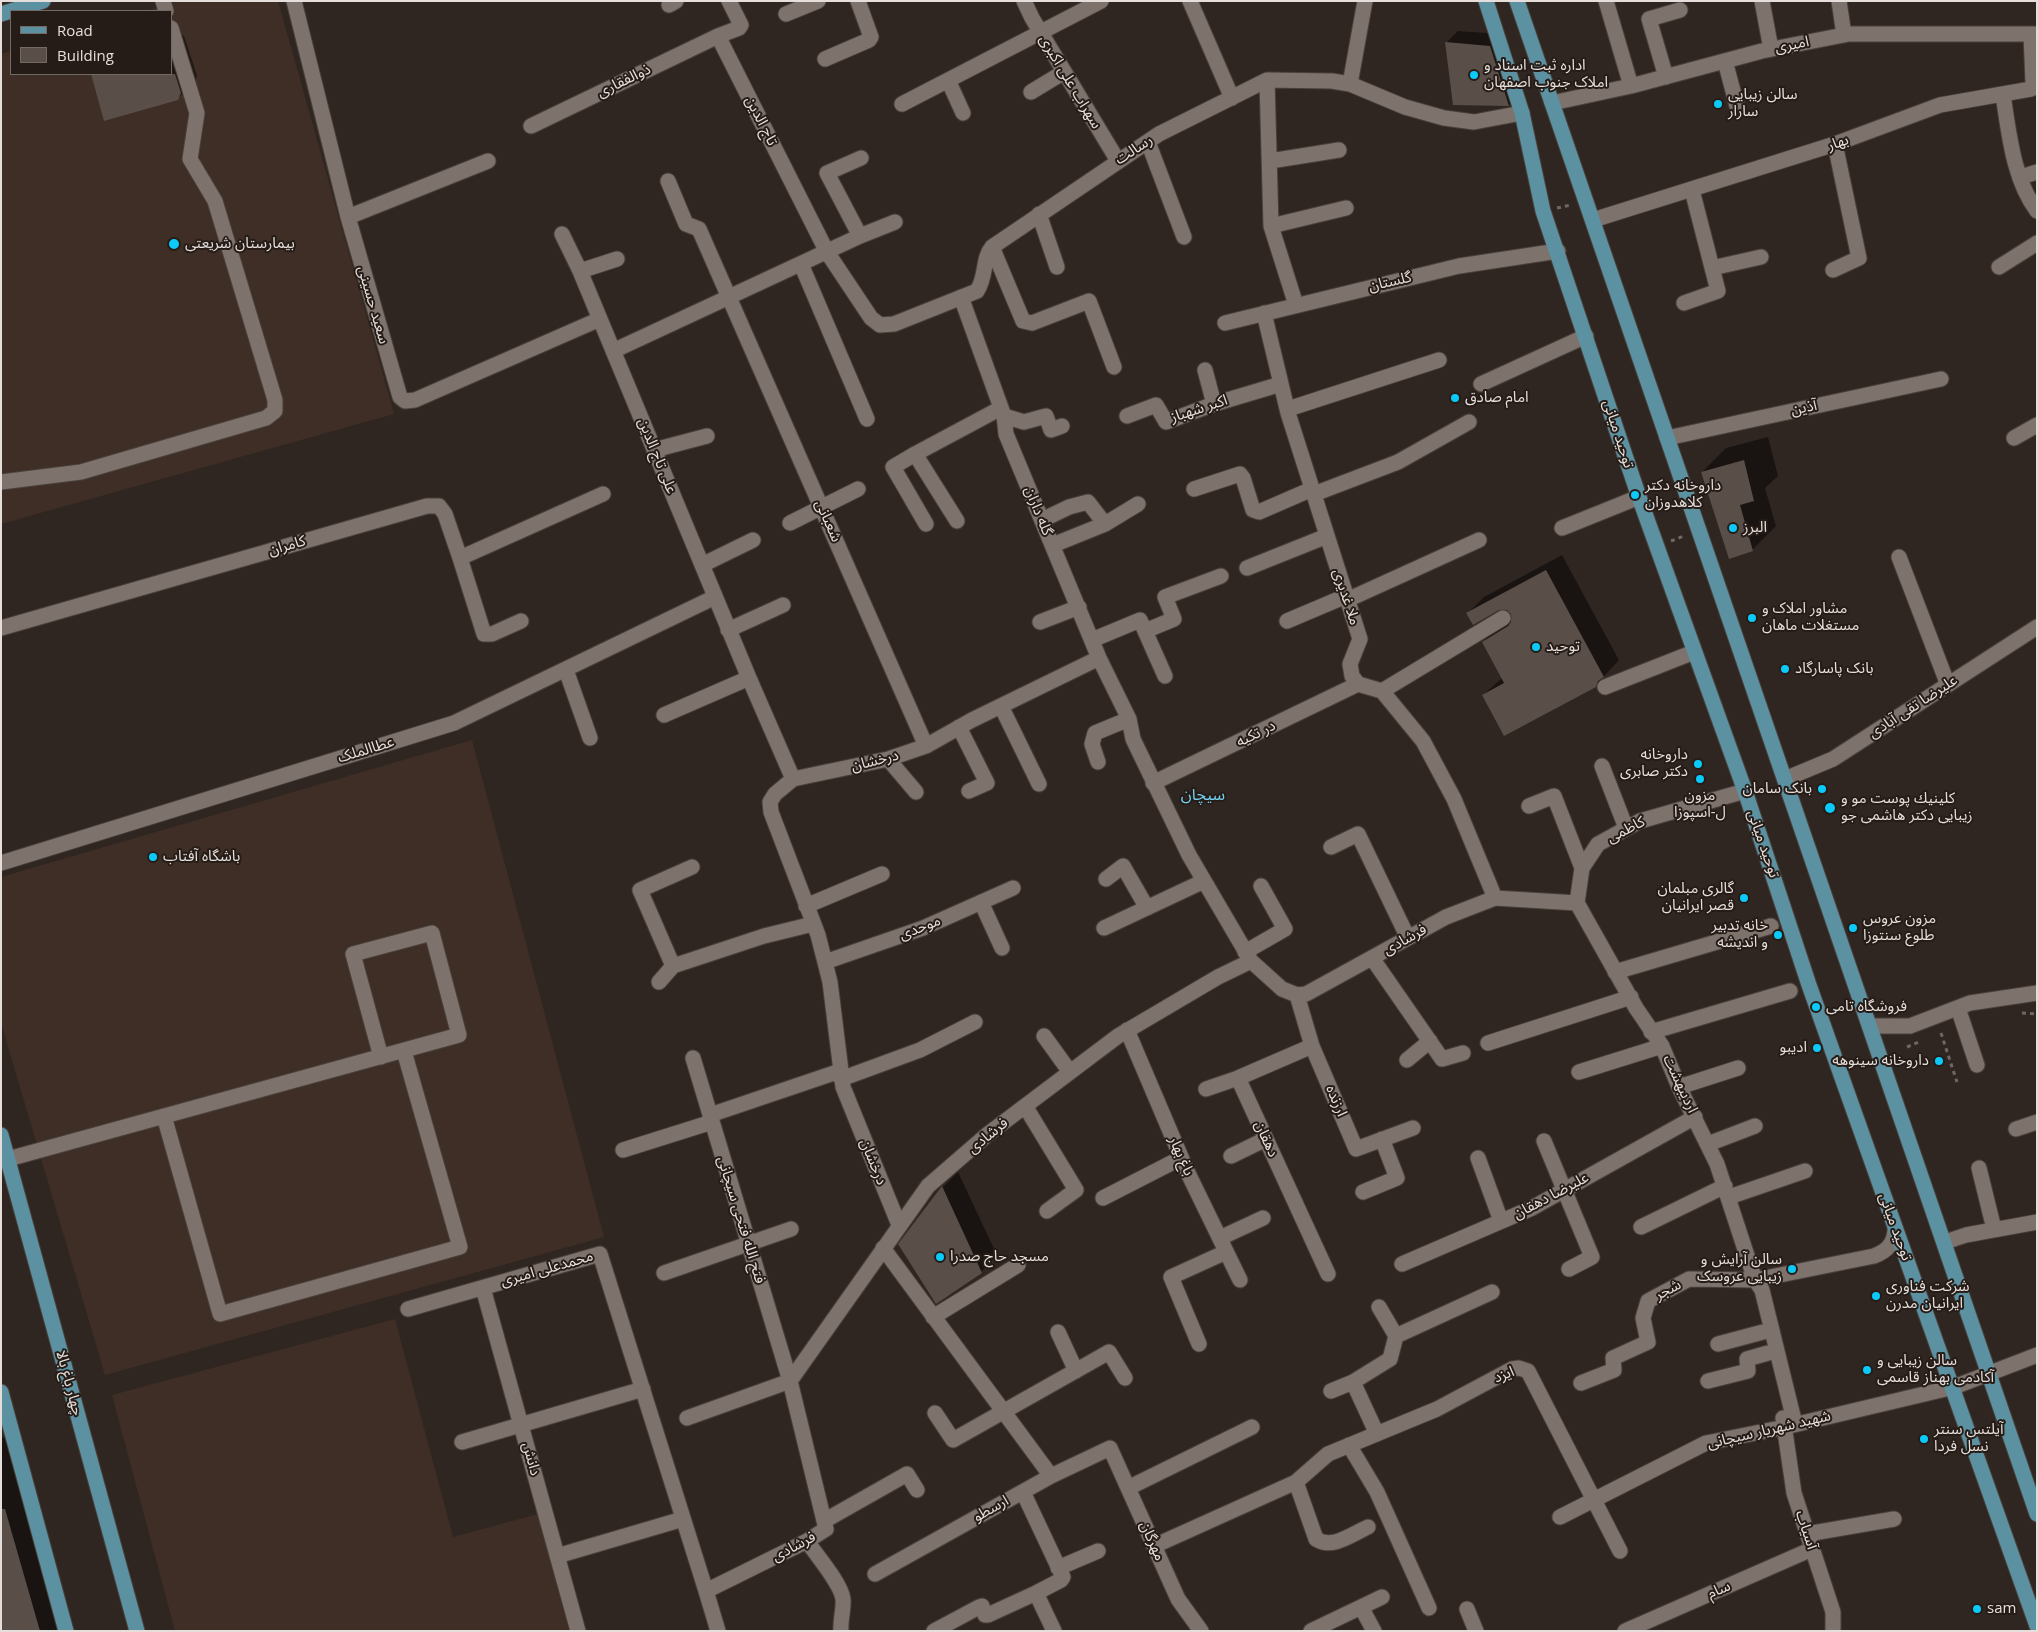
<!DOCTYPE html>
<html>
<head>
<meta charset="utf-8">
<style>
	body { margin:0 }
	#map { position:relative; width:2038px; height:1632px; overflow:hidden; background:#302621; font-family:"Open Sans",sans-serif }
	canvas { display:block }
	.frame { position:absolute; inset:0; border:2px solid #e5dedb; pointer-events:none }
	.legend { position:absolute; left:10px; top:10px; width:162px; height:65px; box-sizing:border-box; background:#261c17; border:1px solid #726a65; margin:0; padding:6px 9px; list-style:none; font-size:15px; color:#e5dedb }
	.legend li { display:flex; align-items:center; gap:10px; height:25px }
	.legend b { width:25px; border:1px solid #726a65 }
</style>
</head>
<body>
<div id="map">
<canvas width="2038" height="1632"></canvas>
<div class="frame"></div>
<ul class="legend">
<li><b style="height:6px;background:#5c91a1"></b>Road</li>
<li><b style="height:14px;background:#594e48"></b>Building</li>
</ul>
</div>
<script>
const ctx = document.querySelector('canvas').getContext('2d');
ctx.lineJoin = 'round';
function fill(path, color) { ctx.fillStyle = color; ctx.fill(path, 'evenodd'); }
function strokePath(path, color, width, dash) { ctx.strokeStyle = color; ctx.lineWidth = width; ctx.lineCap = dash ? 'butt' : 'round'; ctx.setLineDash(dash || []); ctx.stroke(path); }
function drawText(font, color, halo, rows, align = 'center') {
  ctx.font = font + ' "Open Sans","Noto Sans Arabic",sans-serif'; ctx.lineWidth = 4; ctx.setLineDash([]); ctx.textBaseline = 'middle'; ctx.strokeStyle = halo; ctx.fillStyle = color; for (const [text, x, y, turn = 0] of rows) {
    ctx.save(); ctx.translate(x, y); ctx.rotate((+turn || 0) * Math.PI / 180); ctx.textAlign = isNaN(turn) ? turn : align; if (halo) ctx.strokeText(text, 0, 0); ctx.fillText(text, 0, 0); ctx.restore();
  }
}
const built = new Path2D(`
	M 179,1 L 278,1 L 394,414 L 1,524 L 1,54 L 11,51 L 11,74 L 171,74 L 171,11 L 146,11 Z
	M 472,740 L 604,1237 L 105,1375 L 1,1023 L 1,877 Z
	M 395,1319 L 453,1537 L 538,1514 L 569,1631 L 175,1631 L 112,1395 Z`);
const shadow = new Path2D(`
	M 175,22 L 180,34 L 184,36 L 197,76 L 194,83 L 177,99 L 105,119 L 92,74 L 171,74 L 171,23 Z
	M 1458,31 L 1502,34 L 1521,93 L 1509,105 L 1454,104 L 1446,43 Z
	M 1768,437 L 1778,476 L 1765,488 L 1776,526 L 1752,550 L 1702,472 L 1726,448 Z
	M 1562,555 L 1619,660 L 1595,686 L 1483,695 L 1502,678 L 1483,642 L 1499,626 L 1513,618 L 1512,613 L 1508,608 L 1468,613 L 1484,597 Z
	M 958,1172 L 997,1255 L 981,1272 L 900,1244 L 943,1187 Z
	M 5,1437 L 61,1631 L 1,1631 L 1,1438 Z`);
const building = new Path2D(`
	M 1445,42 L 1490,46 L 1509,106 L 1453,105 Z
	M 91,74 L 175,74 L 181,93 L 178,100 L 104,121 Z
	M 1744,460 L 1754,501 L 1740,505 L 1753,551 L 1729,559 L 1701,472 Z
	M 1546,570 L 1604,677 L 1598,681 L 1596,687 L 1504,736 L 1482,695 L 1504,683 L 1482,642 L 1508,626 L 1511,622 L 1511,614 L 1507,610 L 1499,610 L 1473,625 L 1466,613 Z
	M 942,1186 L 982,1273 L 936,1304 L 898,1244 Z
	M 1,1509 L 5,1509 L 40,1631 L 1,1631 Z`);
const path = new Path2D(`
	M 1557,208 L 1571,205
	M 1671,541 L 1684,536
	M 2022,1013 L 2037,1014
	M 1941,1033 L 1957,1082
	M 1907,1047 L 1921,1041`);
const minor = new Path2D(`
	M 163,1 L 166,11
	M 294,1 L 348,217 L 400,397 L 405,401 L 415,400 L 600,319
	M 729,1 L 741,25 L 739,28 L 718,36 L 827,252 L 871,318 L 880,325 L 894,324 L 977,291 C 987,276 982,259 992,247 L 1159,134 L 1267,80 L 1332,81 L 1350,84 L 1405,107 L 1444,118 L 1474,122 L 1522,113
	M 1024,1 L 1032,18 L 1118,161
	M 1190,1 L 1232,98
	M 1606,1 L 1631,86
	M 1762,1 L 1771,49
	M 1839,1 L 1844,35
	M 669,5 L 676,1
	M 786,14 L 818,1
	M 825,59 L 869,40 L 871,37 L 858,1
	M 1725,61 L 1737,106
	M 1666,77 L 1649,19 L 1680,10
	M 948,80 L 963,113
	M 1267,80 L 1271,226 L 1296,305
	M 1350,84 L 1365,1
	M 1031,92 L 1064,72
	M 2003,95 C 2009,133 2013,179 2037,211
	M 1552,103 L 1631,86 L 1762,51 L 1849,34 L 2037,34
	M 902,104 L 1101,1
	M 531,126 L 718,36
	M 1148,142 L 1184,237
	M 1270,161 L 1339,150
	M 2021,177 L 2037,172
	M 668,181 L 686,224 L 699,229 L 926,746
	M 1039,214 L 1057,267
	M 348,217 L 488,161
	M 1593,220 L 1835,144 L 1940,105 L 2031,89 L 2033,83 L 2031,34
	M 1271,226 L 1346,208
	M 562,234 L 580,271 L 749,678 L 793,779
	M 860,236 L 895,222
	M 992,247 L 1023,321 L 1032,323 L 1089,301 L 1114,367
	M 801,264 L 867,419
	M 1999,267 L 2037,243
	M 1712,268 L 1761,257
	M 1833,270 L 1859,258 L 1835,144
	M 580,271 L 617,259
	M 961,297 L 1004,416 L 1006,434 L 1099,658 L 1129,719 L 1133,739 L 1189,855 L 1251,961 L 1282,989 L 1297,995 L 1306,994 L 1446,917 L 1495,898 L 1577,903
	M 1684,303 L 1718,291 L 1692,190
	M 1264,313 L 1288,413 L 1360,639 L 1350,664 L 1352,676 L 1358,684 L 1382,691 L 1423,741 L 1454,799 L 1495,898
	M 1225,323 L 1459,266 L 1558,251
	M 613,351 L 860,236 L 827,173 L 861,158
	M 1205,370 L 1214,404
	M 1481,384 L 1586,336
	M 1288,409 L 1439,360
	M 1004,416 L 1024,422 L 1046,416 L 1051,430 L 1062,426
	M 1127,416 L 1156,405 L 1166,422 L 1214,404 L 1281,384
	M 1667,438 L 1941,379
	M 2014,438 L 2037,425
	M 654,450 L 707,436
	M 915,454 L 893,467 L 926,524
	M 1,482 L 81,472 L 266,418 L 275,411 L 275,400 L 215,201 L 190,159 L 197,113 L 171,28
	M 1194,489 L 1240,474 L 1243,478 L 1253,510 L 1259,512 L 1312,489
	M 1314,494 L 1398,462 L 1469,422
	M 1042,520 L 1069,507 L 1088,502 L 1105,524 L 1138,504
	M 957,521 L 915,454 L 1001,408
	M 790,523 L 858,489
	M 1562,528 L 1639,497
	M 1053,545 L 1105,524
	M 1899,557 L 1948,685
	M 460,558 L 603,494
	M 702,565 L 753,540
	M 1247,568 L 1327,536
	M 1347,600 L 1479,540
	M 1287,621 L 1346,596
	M 1040,622 L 1079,607
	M 1,628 L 427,506 L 439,506 L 445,514 L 460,558 L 484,634 L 492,634 L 521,621
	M 728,630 L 783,605
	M 1145,631 L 1165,676
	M 1092,640 L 1140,620 L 1145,631 L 1174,619 L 1165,597 L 1221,576
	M 566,670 L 590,738
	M 1605,687 L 1694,652
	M 1382,691 L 1503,618
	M 1001,706 L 1039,784
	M 664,715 L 749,678
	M 959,727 L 987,783 L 969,791
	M 888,759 L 916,792
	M 1098,762 L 1092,744 L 1095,733 L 1129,719
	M 1602,766 L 1626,828
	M 1785,779 L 1833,759 L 2037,627
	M 1153,783 L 1358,684
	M 1529,806 L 1554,796 L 1582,868
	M 1331,847 L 1358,834 L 1408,938
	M 1,863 L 454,723 L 715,597
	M 692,867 L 640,890 L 673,966 L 764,936 L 813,924
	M 1106,879 L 1123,866 L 1147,908
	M 981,902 L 1002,948
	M 1577,903 L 1636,1008 L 1662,1046 L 1679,1087 L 1717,1164 L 1755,1280 L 1762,1290 L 1795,1424
	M 1577,903 L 1582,868 L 1598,844 L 1640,821 L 1745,791
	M 806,906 L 882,874
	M 1104,928 L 1204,881
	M 1245,952 L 1285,929 L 1261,886
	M 1372,958 L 1442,1059 L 1463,1053
	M 825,962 L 923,928 L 1013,888
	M 1615,972 L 1771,926
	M 659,982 L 673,966
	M 1297,995 L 1312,1046 L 1356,1149 L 1413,1128
	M 1958,1008 L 1977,1065
	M 1870,1026 L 1910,1026 L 1970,1003 L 2037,993
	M 1127,1030 L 1187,1171 L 1240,1280
	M 1651,1032 L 1790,991
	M 1044,1036 L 1070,1072
	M 1488,1043 L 1631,997
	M 1312,1046 L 1238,1078 L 1328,1274
	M 1407,1060 L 1430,1041
	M 1579,1072 L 1662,1046
	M 841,1079 L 920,1050 L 975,1022
	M 1679,1087 L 1738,1068
	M 1206,1089 L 1238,1078
	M 1025,1106 L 1076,1190 L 1047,1211
	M 710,1115 L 840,1071
	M 164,1116 L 220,1314 L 460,1247 L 404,1051
	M 2016,1129 L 2037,1122
	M 1544,1141 L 1592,1257 L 1569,1269
	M 1708,1144 L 1755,1126
	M 623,1150 L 712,1122
	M 1231,1156 L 1266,1139
	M 1478,1158 L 1501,1221
	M 8,1159 L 459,1035 L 432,933 L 353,954 L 381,1057
	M 1979,1168 L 1994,1229
	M 1363,1192 L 1397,1178 L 1382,1139
	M 1729,1197 L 1805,1171
	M 1103,1198 L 1181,1158
	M 899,1225 L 843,1087 L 830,982 L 818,935 L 771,812 L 770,802 L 775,794 L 793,779 L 888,759 L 926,746 L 972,720 L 1099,658
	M 1641,1227 L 1725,1186
	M 1220,1238 L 1263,1218
	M 1945,1242 L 1966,1235 L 2037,1222
	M 883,1248 L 1051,1476
	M 1402,1264 L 1532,1208 L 1695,1117
	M 664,1273 L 791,1229
	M 483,1288 L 578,1631
	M 1379,1307 L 1396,1336
	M 408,1309 L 600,1254 L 706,1591
	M 933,1317 L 1018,1265
	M 1058,1332 L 1076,1371
	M 1199,1344 L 1171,1277 L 1226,1252
	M 1718,1344 L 1763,1332
	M 1708,1381 L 1748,1371 L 1747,1359 L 1768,1353
	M 1581,1383 L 1614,1370 L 1613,1358 L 1648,1342 L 1643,1318 L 1648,1301 L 1689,1279 L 1755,1280 L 1874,1256 C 1887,1251 1894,1244 1895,1230
	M 1331,1391 L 1353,1382
	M 935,1413 L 953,1440 L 1109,1352 L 1125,1378
	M 687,1418 L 790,1381 L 693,1058
	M 1783,1418 L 1794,1493 L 1833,1612 L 1833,1631
	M 1377,1434 L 1353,1382 L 1390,1359 L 1396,1336 L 1492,1292
	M 462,1442 L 643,1389
	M 1349,1445 L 1377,1492 L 1429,1608
	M 1296,1482 L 1316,1539 C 1332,1550 1352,1534 1368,1527
	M 1128,1488 L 1252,1427
	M 1023,1492 L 1063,1577 L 1061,1580 L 1036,1593 L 1054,1631
	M 1560,1517 L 1706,1443 L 1785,1427 L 1954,1387 L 2037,1355
	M 824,1521 L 907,1474 L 917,1490
	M 1807,1534 L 1894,1519
	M 807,1541 C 816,1555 841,1583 843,1599 C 844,1609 840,1620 841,1631
	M 1154,1546 L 1296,1482 L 1328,1454 L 1437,1409 L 1512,1369 L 1519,1368 L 1528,1371 L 1620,1551
	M 557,1556 L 683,1519
	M 1058,1568 L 1098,1551
	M 875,1574 L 1051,1476 L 1110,1448 L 1178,1599 L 1201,1631
	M 1361,1607 L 1374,1631
	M 1467,1609 L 1476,1631
	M 718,1631 L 706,1591 L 807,1541 L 826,1529 L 790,1381 L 928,1186 L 988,1134 L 1118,1036 L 1218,977 L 1251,961
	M 934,1631 L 979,1607 L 982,1606 L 985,1615 L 988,1615 L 1036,1593
	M 1311,1631 L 1382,1597
	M 1625,1631 L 1812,1549`);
const major = new Path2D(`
	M 1486,1 L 1522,113 L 1543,211 L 1639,497 L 1745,791 L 1809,985 L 2037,1626
	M 1517,1 L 2037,1514
	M 1,14 L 43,1
	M 1,1135 L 137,1631
	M 1,1392 L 66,1631`);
const markers = [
	[1474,75,5,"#0bcafa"],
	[1718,104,5,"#0bcafa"],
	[174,244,6,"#0bcafa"],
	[1455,398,5,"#0bcafa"],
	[1635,495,5,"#0bcafa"],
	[1733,528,5,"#0bcafa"],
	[1752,618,5,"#0bcafa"],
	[1536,647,5,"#0bcafa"],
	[1785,669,5,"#0bcafa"],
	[1698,764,5,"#0bcafa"],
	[1700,779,5,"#0bcafa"],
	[1822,789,5,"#0bcafa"],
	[1830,808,6,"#0bcafa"],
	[153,857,5,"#0bcafa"],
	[1744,898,5,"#0bcafa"],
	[1853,928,5,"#0bcafa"],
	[1778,935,5,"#0bcafa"],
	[1816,1007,5,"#0bcafa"],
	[1817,1048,5,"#0bcafa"],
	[1939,1061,5,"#0bcafa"],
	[940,1257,5,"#0bcafa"],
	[1792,1269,5,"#0bcafa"],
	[1876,1296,5,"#0bcafa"],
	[1867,1370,5,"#0bcafa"],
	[1924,1439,5,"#0bcafa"],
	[1977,1609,5,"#0bcafa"]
];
const streetNames = [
	["امیری",1792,45,-11],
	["ذوالفقاری",624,81,-26],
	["سهراب علی اکبری",1070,82,59],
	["تاج الدین",761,121,63],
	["بهار",1838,143,-19],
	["رسالت",1134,150,-33],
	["گلستان",1390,282,-13],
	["سعید حسینی",373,305,74],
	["آذین",1804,408,-12],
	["اکبر شهباز",1199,409,-18],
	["توحید میانی",1618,434,72],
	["علی تاج الدین",657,456,68],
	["گله داران",1038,511,68],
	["شعبانی",828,521,66],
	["کامران",287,546,-16],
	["ملا غدیری",1346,597,72],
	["علیرضا تقی آبادی",1913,707,-33],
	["در تکیه",1256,734,-26],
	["عطاالملک",366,750,-17],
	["درخشان",875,761,-14],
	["کاظمی",1626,830,-27],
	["توحید میانی",1763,844,71],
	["موحدی",920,928,-21],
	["فرشادی",1405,940,-29],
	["اردیبهشت",1680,1084,65],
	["ارزنده",1336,1101,67],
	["فرشادی",988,1136,-39],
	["دهقان",1266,1139,66],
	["باغ بهار",1181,1156,66],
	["درخشان",873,1162,68],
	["علیرضا دهقان",1551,1196,-28],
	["فتح الله فتحی سیچانی",741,1220,73],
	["توحید میانی",1895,1227,70],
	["محمدعلی امیری",547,1269,-16],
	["شجر",1668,1290,-28],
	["ایزد",1504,1375,-22],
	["چهار باغ بالا",69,1383,75],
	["شهید شهریار سیچانی",1769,1430,-13],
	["دانش",531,1459,75],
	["ارسطو",991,1509,-29],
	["آسیاب",1806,1530,72],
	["مهرگان",1152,1541,66],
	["فرشادی",794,1547,-28],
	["سام",1719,1590,-24]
];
const poiNames = [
	["اداره ثبت اسناد و",1484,66],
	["املاک جنوب اصفهان",1484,83],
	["سالن زیبایی",1728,95],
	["سارار",1728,112],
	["بیمارستان شریعتی",185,244],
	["امام صادق",1465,398],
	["داروخانه دکتر",1645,486],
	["کلاهدوزان",1645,503],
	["البرز",1743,528],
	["مشاور املاک و",1762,609],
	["مستغلات ماهان",1762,626],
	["توحید",1546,647],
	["بانک پاسارگاد",1795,669],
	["داروخانه",1688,755,"right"],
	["دکتر صابری",1688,772,"right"],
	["بانک سامان",1812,789,"right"],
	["مزون",1700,796,"center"],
	["ل-اسپوزا",1700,813,"center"],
	["كلينيك پوست مو و",1841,799],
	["زيبايى دکتر هاشمی جو",1841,816],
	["باشگاه آفتاب",163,857],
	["گالری مبلمان",1734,889,"right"],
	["قصر ایرانیان",1734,906,"right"],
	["مزون عروس",1863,919],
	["طلوع سنتوزا",1863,936],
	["خانه تدبیر",1768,926,"right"],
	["و اندیشه",1768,943,"right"],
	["فروشگاه تامی",1826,1007],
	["ادیبو",1807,1048,"right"],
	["داروخانه سینوهه",1929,1061,"right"],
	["مسجد حاج صدرا",950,1257],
	["سالن آرایش و",1782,1260,"right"],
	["زیبایی عروسک",1782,1277,"right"],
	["شرکت فناوری",1886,1287],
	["ایرانیان مدرن",1886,1304],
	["سالن زیبایی و",1877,1361],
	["آکادمی بهناز قاسمی",1877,1378],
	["آیلتس سنتر",1934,1430],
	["نسل فردا",1934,1447],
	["sam",1987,1609]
];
const neighbourhoodNames = [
	["سیچان",1203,795]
];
fill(built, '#3e2e25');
fill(shadow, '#0007');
fill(building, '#594e48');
strokePath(minor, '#49413c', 17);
strokePath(major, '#49413c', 17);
strokePath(path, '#706763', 3, [4, 4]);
strokePath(minor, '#7e726c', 15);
strokePath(major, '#5c91a1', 15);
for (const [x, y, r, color] of markers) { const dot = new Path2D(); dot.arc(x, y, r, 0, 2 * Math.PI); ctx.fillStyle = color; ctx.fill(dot); strokePath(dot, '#261c17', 2); }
drawText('15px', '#e5dedb', '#261c17', streetNames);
drawText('15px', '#e5dedb', '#261c17', poiNames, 'left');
drawText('16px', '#74d2f2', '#261c17', neighbourhoodNames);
</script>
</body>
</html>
